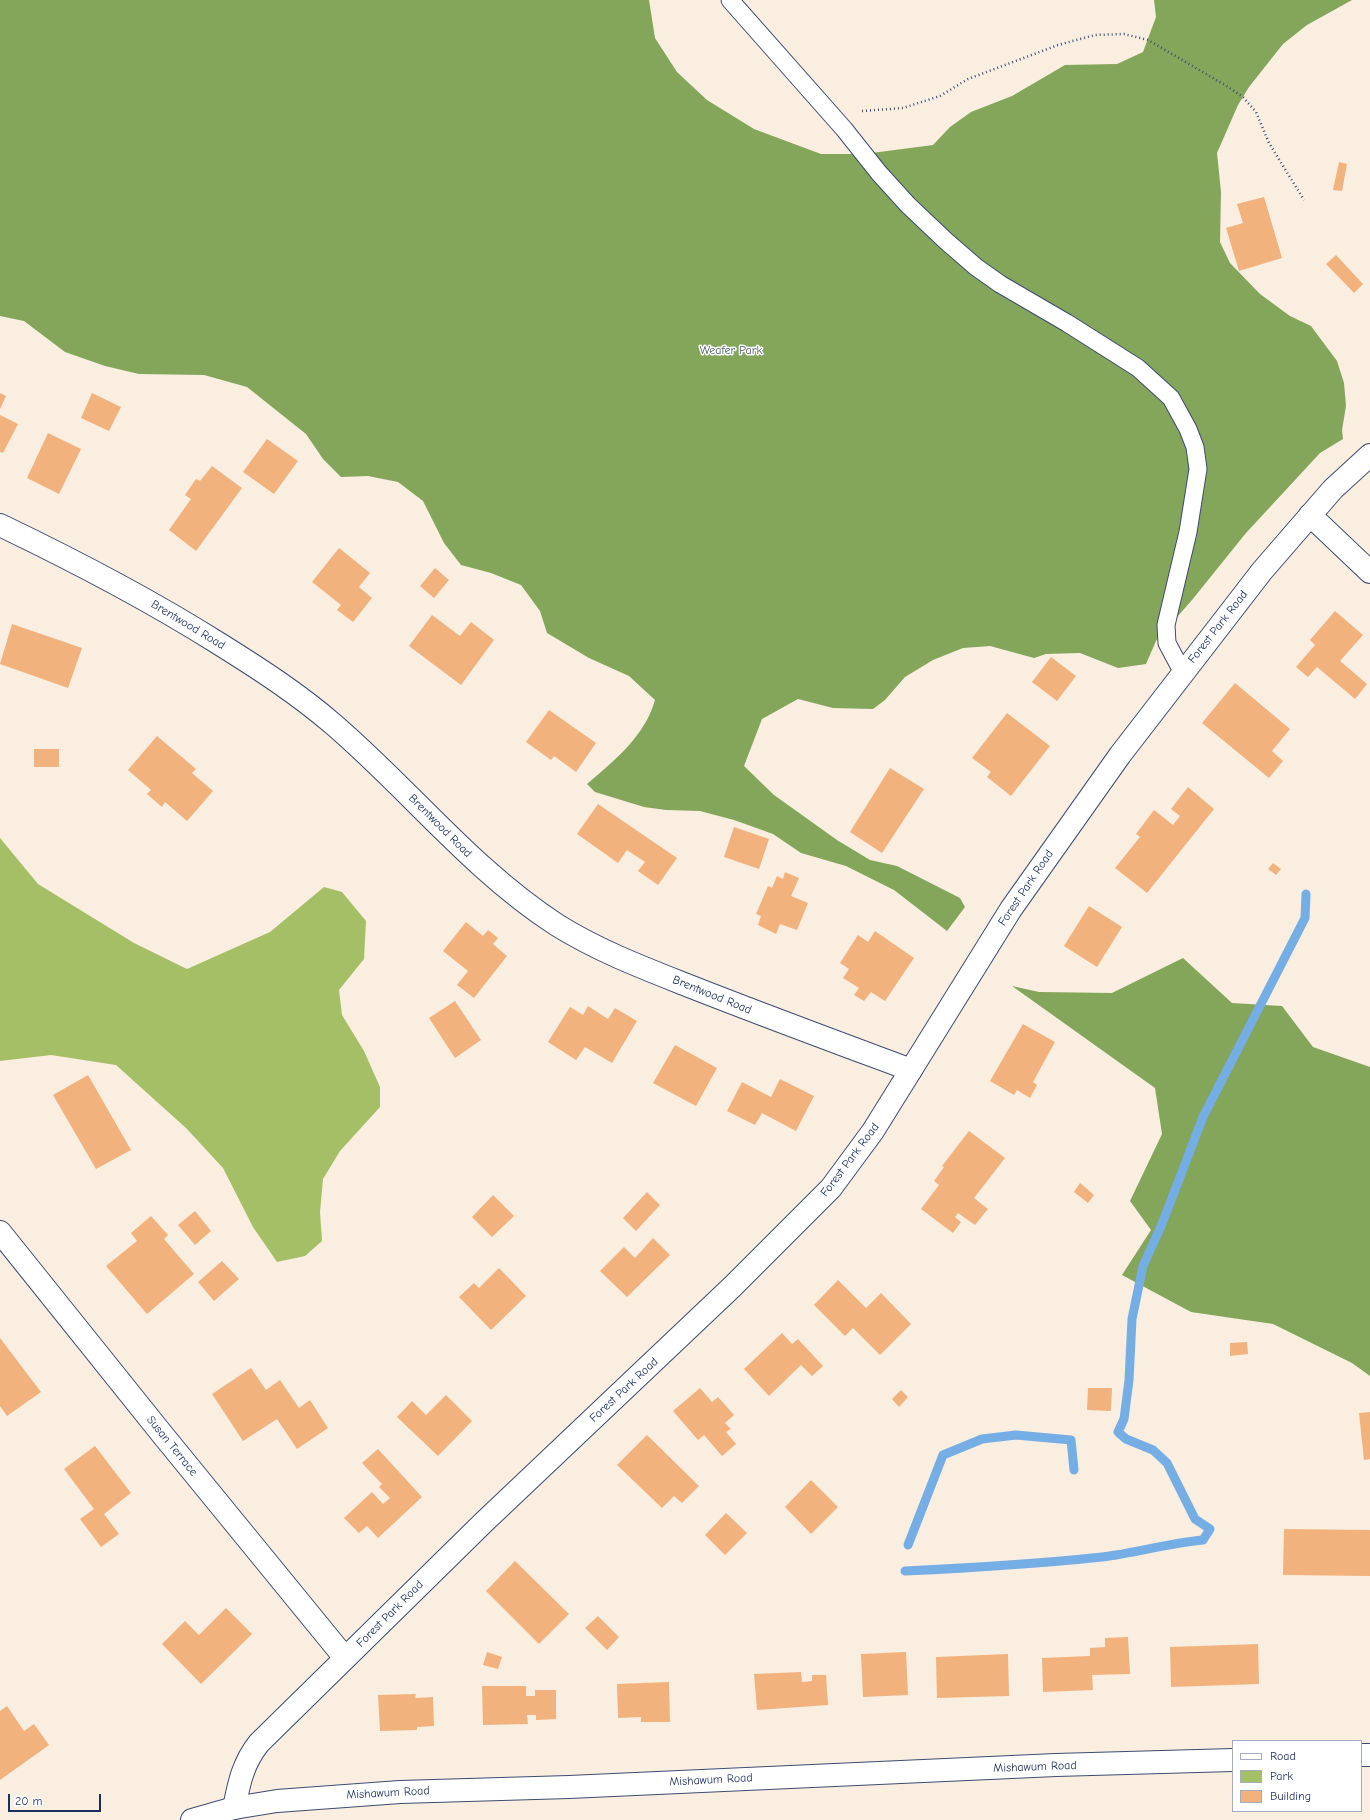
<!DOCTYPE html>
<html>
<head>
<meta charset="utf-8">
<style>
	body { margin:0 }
	#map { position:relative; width:1370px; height:1820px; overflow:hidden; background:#f9eee0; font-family:"Comic Neue",sans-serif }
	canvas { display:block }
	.legend { position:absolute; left:1232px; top:1740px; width:130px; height:72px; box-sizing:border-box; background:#fff; border:1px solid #a4acbf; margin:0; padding:5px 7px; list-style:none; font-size:12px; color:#1b2f5e }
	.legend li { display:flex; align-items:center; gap:8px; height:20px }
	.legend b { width:20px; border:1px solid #a4acbf }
	.scale { position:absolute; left:8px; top:1794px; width:93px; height:18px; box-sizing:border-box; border:2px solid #1b2f5e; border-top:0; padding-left:5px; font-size:12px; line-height:14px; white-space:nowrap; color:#1b2f5e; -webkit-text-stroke:3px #fff; paint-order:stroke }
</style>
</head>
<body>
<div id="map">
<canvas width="1370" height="1820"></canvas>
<ul class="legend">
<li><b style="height:5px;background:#fff"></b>Road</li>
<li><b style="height:11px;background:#a4bf65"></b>Park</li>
<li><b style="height:11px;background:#f1b27e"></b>Building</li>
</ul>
<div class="scale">20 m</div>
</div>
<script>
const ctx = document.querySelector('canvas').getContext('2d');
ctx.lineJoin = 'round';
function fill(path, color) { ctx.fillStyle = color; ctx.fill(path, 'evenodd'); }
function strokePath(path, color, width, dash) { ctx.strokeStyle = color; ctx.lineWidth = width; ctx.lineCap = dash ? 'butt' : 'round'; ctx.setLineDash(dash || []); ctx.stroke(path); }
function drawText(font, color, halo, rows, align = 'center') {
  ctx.font = font + ' "Comic Neue",sans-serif'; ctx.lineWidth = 3; ctx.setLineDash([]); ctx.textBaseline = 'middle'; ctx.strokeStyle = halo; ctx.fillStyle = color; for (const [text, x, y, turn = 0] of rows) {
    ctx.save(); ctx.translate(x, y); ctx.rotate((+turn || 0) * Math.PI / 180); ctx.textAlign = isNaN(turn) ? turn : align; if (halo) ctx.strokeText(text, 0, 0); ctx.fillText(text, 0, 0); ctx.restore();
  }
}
const green = new Path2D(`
	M 0,838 L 38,884 L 134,943 L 187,969 L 270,932 L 324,887 L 342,892 L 366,921 L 364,959 L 339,990 L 342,1015 L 364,1051 L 380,1087 L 380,1107 L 340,1151 L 323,1179 L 320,1212 L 322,1241 L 305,1256 L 277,1262 L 253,1227 L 223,1168 L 186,1128 L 116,1065 L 51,1055 L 0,1061 Z`);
const forest = new Path2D(`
	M 0,0 L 649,0 L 655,38 L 677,72 L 707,100 L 754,129 L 821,154 L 864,154 L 933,145 L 950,127 L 971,112 L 1012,96 L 1065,65 L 1117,64 L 1143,52 L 1156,17 L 1154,0 L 1352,0 L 1307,25 L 1283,44 L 1249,87 L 1238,105 L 1217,153 L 1221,192 L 1220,242 L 1230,263 L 1260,294 L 1290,316 L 1311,326 L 1337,361 L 1344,383 L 1346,406 L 1342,430 L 1343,439 L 1320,453 L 1246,533 L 1192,600 L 1156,641 L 1146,664 L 1118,668 L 1080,653 L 1046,654 L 1034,658 L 990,646 L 963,648 L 933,660 L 905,677 L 885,700 L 873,709 L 833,708 L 798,699 L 762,719 L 744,766 L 774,795 L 837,840 L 870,860 L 897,866 L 960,898 L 965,907 L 947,931 L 894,890 L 846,866 L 801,853 L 773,834 L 734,820 L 700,811 L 666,810 L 644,807 L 595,792 L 587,784 C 614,761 645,736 655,700 L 629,676 L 589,658 L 547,633 L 540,611 L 521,585 L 491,573 L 461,565 L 444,543 L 423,501 L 398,482 L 368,476 L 341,477 L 323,459 L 306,434 L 247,387 L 204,375 L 139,374 L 105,366 L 65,352 L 24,321 L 0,316 Z
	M 1183,958 L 1232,1003 L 1282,1006 L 1313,1047 L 1370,1067 L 1370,1376 L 1352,1363 L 1273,1324 L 1191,1312 L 1122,1275 L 1151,1230 L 1130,1201 L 1162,1134 L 1155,1088 L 1012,986 L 1039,992 L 1112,993 Z`);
const stream = new Path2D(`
	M 908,1545 L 943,1455 L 982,1439 L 1016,1435 L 1071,1440 L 1074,1470
	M 905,1571 C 970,1568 1036,1564 1102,1557 C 1136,1553 1169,1543 1203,1540 L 1210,1529 L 1195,1519 L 1167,1463 L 1153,1450 L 1126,1439 L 1118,1432 L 1124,1419 L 1129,1380 L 1132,1319 L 1143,1266 L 1162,1224 L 1203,1117 L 1305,918 L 1306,894`);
const building = new Path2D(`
	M 1339,162 L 1347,164 L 1342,191 L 1333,190 Z
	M 1264,197 L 1282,258 L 1239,271 L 1226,228 L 1243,223 L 1237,204 Z
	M 1336,255 L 1363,284 L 1354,293 L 1326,264 Z
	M 0,393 L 6,396 L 0,409 Z
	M 92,393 L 121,407 L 109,431 L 81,418 Z
	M 0,415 L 18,424 L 3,453 L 0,452 Z
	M 48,433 L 81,449 L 59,494 L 27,478 Z
	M 267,439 L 298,461 L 274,494 L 243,472 Z
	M 212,466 L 242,488 L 196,551 L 169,530 L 191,499 L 185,495 L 196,479 L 200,481 Z
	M 339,548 L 370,573 L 359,587 L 372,598 L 353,622 L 337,610 L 341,605 L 312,582 Z
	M 435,568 L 449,580 L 434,598 L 420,586 Z
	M 1335,611 L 1363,635 L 1340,661 L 1367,684 L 1355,699 L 1317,667 L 1308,677 L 1296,667 L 1315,645 L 1310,640 Z
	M 432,615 L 460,636 L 471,622 L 494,640 L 461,685 L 409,646 Z
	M 12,624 L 82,648 L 68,688 L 0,664 Z
	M 1051,657 L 1076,676 L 1057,701 L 1032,682 Z
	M 1235,683 L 1290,729 L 1272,751 L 1283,761 L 1269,778 L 1202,723 Z
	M 549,710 L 596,743 L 576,772 L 554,756 L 551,760 L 526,742 Z
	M 1007,713 L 1050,746 L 1011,796 L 987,777 L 991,772 L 972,758 Z
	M 157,736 L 196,769 L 192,773 L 213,791 L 187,821 L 165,802 L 162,807 L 147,794 L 151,790 L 128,770 Z
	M 34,749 L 59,749 L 59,767 L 34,767 Z
	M 890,768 L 924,789 L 882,853 L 850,832 Z
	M 1188,787 L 1214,809 L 1147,893 L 1115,868 L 1140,837 L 1136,834 L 1154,810 L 1173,825 L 1180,816 L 1171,809 Z
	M 598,804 L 677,858 L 658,885 L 638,871 L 645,862 L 627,850 L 618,863 L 577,834 Z
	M 734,827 L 769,839 L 759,869 L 724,857 Z
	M 1273,863 L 1281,869 L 1276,875 L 1268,869 Z
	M 785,872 L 799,878 L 791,896 L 808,903 L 797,930 L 780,924 L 776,934 L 758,925 L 761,916 L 756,914 L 768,886 L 772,888 L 777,876 L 783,879 Z
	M 1089,906 L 1122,927 L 1097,967 L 1064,946 Z
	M 466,922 L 483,936 L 488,930 L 498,938 L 493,944 L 507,956 L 474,998 L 457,985 L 468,971 L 443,951 Z
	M 875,931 L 914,958 L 885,1001 L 871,992 L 864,1001 L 854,995 L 859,988 L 843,978 L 849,969 L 840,963 L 858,935 L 868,942 Z
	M 455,1001 L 481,1040 L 455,1058 L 429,1018 Z
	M 588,1006 L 608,1019 L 615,1008 L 637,1021 L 612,1063 L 585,1047 L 576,1060 L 548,1042 L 570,1007 L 583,1015 Z
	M 1023,1024 L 1055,1042 L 1033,1082 L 1037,1085 L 1030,1098 L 1017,1090 L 1014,1095 L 990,1081 Z
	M 675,1045 L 717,1068 L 696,1106 L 653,1083 Z
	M 88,1075 L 131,1150 L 96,1169 L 53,1095 Z
	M 780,1079 L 814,1096 L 796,1131 L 762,1113 L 755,1125 L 727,1111 L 742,1082 L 771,1097 Z
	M 969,1131 L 1005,1158 L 974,1198 L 988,1209 L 975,1225 L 958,1213 L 955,1217 L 961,1222 L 953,1233 L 921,1209 L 939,1185 L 934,1181 L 944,1167 L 942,1166 Z
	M 1080,1183 L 1094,1195 L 1088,1203 L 1074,1192 Z
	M 647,1192 L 660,1205 L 636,1231 L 623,1218 Z
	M 493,1195 L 514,1216 L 492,1237 L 472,1217 Z
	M 195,1211 L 211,1231 L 195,1245 L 178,1225 Z
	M 151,1216 L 168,1235 L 164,1239 L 194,1274 L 147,1314 L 106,1266 L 137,1241 L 131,1233 Z
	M 653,1238 L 670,1255 L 627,1297 L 600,1271 L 624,1247 L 635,1258 Z
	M 222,1261 L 239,1279 L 214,1301 L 198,1282 Z
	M 499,1268 L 526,1296 L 491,1330 L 459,1297 L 474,1283 L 479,1288 Z
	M 838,1280 L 866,1308 L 881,1293 L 911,1324 L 880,1355 L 853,1328 L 845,1336 L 814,1305 Z
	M 782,1333 L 792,1344 L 798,1339 L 823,1366 L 812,1376 L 801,1365 L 769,1396 L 744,1369 Z
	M 0,1338 L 41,1392 L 7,1416 L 0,1406 Z
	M 1247,1342 L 1248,1354 L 1230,1356 L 1230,1343 Z
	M 251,1368 L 266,1390 L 280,1380 L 299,1408 L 310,1400 L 328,1428 L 297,1449 L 277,1419 L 243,1441 L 212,1394 Z
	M 700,1388 L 712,1402 L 718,1397 L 734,1415 L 725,1423 L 731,1429 L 726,1432 L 736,1444 L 722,1456 L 704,1435 L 698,1440 L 673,1411 Z
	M 1088,1388 L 1112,1388 L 1111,1411 L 1087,1410 Z
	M 901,1390 L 908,1397 L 899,1407 L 892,1399 Z
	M 446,1395 L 472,1421 L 438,1456 L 397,1417 L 412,1401 L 426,1415 Z
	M 1370,1412 L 1370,1459 L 1364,1460 L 1359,1413 Z
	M 647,1435 L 699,1486 L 682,1503 L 674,1496 L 662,1508 L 617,1465 Z
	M 95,1446 L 131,1493 L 104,1514 L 119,1534 L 101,1547 L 80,1519 L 94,1509 L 64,1469 Z
	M 378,1449 L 422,1497 L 378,1538 L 367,1526 L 359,1533 L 344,1518 L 372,1492 L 383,1504 L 390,1498 L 379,1487 L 382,1484 L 362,1463 Z
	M 811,1480 L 838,1507 L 811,1534 L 785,1507 Z
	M 726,1513 L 747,1533 L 725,1555 L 705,1535 Z
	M 1284,1529 L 1370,1530 L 1370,1576 L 1283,1575 Z
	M 515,1561 L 569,1614 L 539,1644 L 486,1591 Z
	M 226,1608 L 252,1634 L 201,1684 L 162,1644 L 185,1621 L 199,1635 Z
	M 598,1616 L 619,1637 L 607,1650 L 585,1628 Z
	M 1128,1637 L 1130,1674 L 1092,1675 L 1093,1690 L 1043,1692 L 1042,1658 L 1090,1656 L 1090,1648 L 1105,1647 L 1105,1638 Z
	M 1258,1644 L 1259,1684 L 1171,1687 L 1170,1647 Z
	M 487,1652 L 502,1657 L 498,1669 L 483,1665 Z
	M 906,1652 L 908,1695 L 863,1697 L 861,1654 Z
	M 1008,1654 L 1009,1696 L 937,1698 L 936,1657 Z
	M 801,1672 L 802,1682 L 812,1681 L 812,1675 L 826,1675 L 828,1705 L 757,1710 L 754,1674 Z
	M 669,1682 L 670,1722 L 641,1722 L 641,1717 L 618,1718 L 617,1684 Z
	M 482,1686 L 526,1686 L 526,1696 L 535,1696 L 535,1690 L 556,1690 L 556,1719 L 536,1720 L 536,1715 L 527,1715 L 528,1724 L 483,1725 Z
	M 416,1694 L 415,1698 L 433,1697 L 434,1726 L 417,1727 L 417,1730 L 380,1731 L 378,1695 Z
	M 7,1706 L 24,1731 L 34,1724 L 49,1745 L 0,1780 L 0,1711 Z`);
const path = new Path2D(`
	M 862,111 L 903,108 L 940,96 L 968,79 L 1058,45 L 1095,35 L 1124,34 L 1148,40 L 1225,85 L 1243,97 L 1256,112 L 1269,143 L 1304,200`);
const service = new Path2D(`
	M 730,0 L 844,129 L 879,173 L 908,205 L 946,241 L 976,267 L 1000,284 L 1067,323 L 1138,368 L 1171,398 L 1188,429 L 1195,447 L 1198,469 L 1188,532 L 1166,625 L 1167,643 L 1183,673`);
const minor = new Path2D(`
	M 1310,515 L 1370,572
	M 0,525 C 75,561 148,599 218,643 C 258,668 297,693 333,724 C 409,789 472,870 557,925 C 597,950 641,967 684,984 C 760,1014 836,1042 911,1070
	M 0,1232 L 162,1434 L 345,1658`);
const tertiary = new Path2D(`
	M 234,1808 C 239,1783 243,1763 259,1743 L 484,1522 L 732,1287 L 831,1188 L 873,1131 L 1011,909 L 1120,755 L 1262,571 L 1333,489 L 1370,455`);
const secondary = new Path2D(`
	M 1361,1755 L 1370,1755
	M 192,1820 L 234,1808 L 277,1801 L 400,1792 L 569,1787 L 1056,1765 L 1233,1760`);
const parkNames = [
	["Weafer Park",731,351]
];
const streetNames = [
	["Brentwood Road",188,625,31],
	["Forest Park Road",1218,627,-52],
	["Brentwood Road",440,826,45],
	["Forest Park Road",1026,888,-56],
	["Brentwood Road",712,995,22],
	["Forest Park Road",850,1160,-53],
	["Forest Park Road",624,1390,-43],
	["Susan Terrace",172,1446,51],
	["Forest Park Road",390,1614,-45],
	["Mishawum Road",1035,1767,-2],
	["Mishawum Road",711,1780,-3],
	["Mishawum Road",388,1793,-3]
];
fill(green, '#a4bf65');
fill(forest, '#83a65a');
strokePath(stream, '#75ade5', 9);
fill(building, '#f1b27e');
strokePath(service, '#3c4c72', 19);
strokePath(minor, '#3c4c72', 24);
strokePath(tertiary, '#3c4c72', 24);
strokePath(secondary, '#3c4c72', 24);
strokePath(path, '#3c4c72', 2.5, [1, 3]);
strokePath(service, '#fff', 17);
strokePath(minor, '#fff', 22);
strokePath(tertiary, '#fff', 22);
strokePath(secondary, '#fff', 22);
drawText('12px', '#4b6160', '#fff', parkNames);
drawText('12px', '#1b2f5e', '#fff', streetNames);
</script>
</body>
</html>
